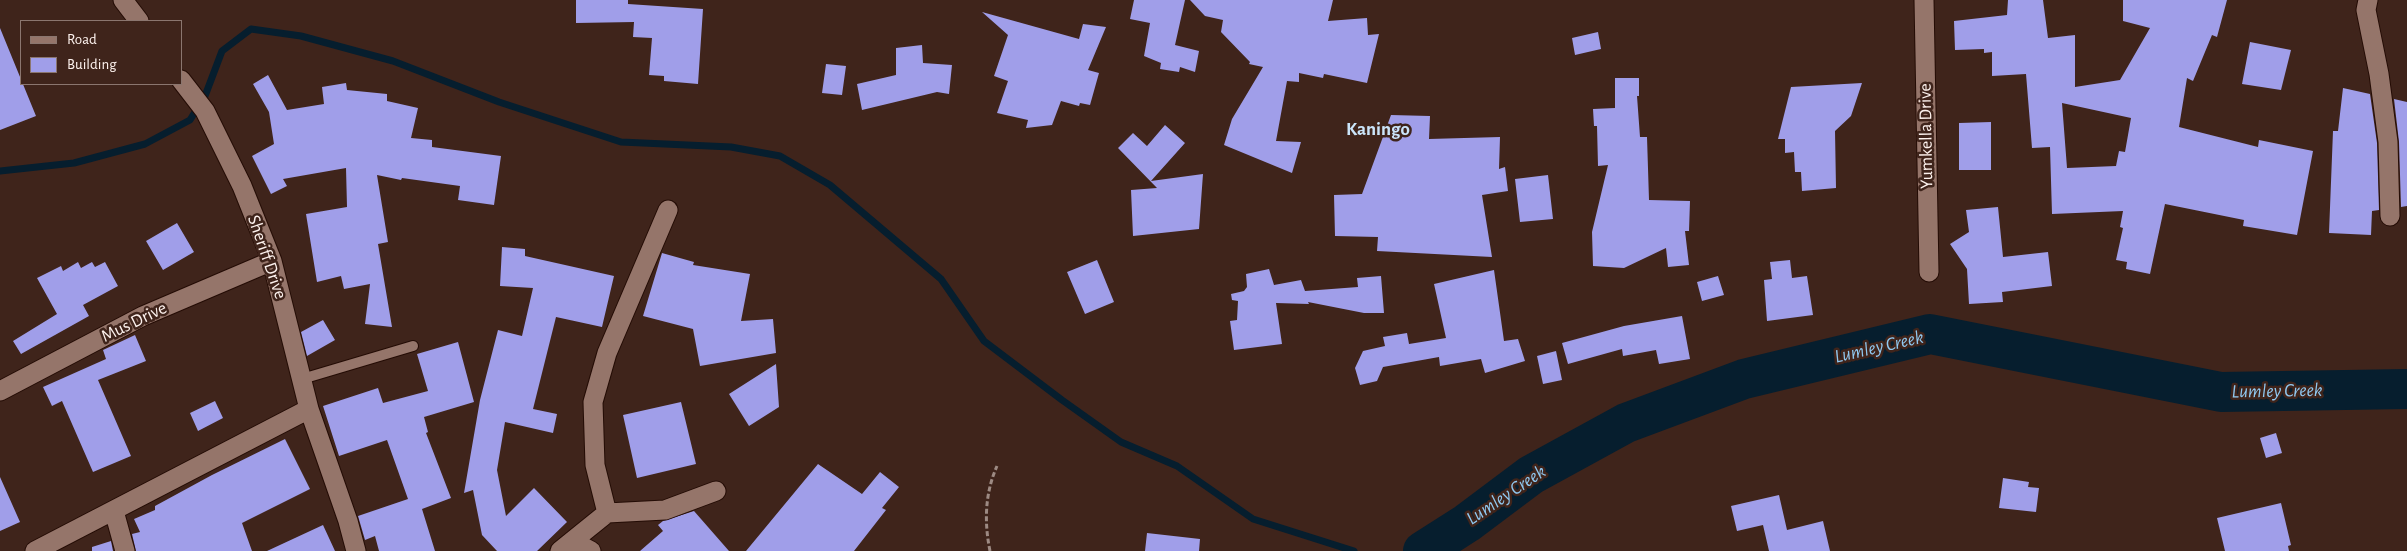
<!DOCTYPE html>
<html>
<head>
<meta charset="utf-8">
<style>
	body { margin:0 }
	#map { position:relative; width:2407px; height:551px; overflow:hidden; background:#3f241b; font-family:"Alegreya Sans",sans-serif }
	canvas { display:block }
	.legend { position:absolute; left:20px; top:20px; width:162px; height:65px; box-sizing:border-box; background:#3f241b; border:1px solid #8b766f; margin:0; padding:6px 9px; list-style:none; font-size:15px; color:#fdf2ee }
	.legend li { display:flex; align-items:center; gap:10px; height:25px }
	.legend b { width:25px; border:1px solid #8b766f }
</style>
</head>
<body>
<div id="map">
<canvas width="2407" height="551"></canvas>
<ul class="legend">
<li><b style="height:6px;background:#95756a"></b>Road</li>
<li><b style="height:14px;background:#a09ee9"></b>Building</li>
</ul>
</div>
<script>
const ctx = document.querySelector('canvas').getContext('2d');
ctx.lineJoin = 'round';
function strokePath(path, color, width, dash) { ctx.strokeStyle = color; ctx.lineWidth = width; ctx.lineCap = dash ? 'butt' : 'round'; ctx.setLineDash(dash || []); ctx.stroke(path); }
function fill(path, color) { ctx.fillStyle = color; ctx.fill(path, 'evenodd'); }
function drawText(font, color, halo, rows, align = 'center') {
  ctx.font = font + ' "Alegreya Sans",sans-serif'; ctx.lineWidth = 5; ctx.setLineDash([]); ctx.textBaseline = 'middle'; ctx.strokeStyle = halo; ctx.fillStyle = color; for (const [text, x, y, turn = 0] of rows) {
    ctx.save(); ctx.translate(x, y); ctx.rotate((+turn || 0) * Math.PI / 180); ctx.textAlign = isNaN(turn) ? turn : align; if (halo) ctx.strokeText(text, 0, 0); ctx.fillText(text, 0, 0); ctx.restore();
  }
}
const stream = new Path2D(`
	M 0,171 L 74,163 L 145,144 L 190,120 L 205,96 L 222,51 L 251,29 L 301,36 L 393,61 L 499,102 L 621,142 L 731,147 L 780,156 L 830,185 L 941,279 L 984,341 L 1062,400 L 1121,442 L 1177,466 L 1253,519 L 1354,551`);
const river = new Path2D(`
	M 1423,551 L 1467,523 L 1531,475 L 1626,423 L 1744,379 L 1930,334 L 2221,392 L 2407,389`);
const building = new Path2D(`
	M 576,0 L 628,0 L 628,4 L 703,9 L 698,84 L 664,81 L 664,76 L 649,75 L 652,38 L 633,37 L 634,22 L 576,23 Z
	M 1134,0 L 1185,0 L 1175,45 L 1199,51 L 1195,72 L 1180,67 L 1179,72 L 1160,69 L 1161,63 L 1144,56 L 1150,23 L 1130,19 Z
	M 1190,0 L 1333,0 L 1328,21 L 1367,18 L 1368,35 L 1379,34 L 1367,83 L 1324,74 L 1323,78 L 1299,73 L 1299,82 L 1287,81 L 1276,141 L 1301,142 L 1292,173 L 1224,145 L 1232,119 L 1263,67 L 1249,64 L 1250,62 L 1221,32 L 1223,20 L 1205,16 Z
	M 2008,0 L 2043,0 L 2048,38 L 2075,35 L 2075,87 L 2120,80 L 2150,28 L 2123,21 L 2123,0 L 2227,0 L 2217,37 L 2212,35 L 2193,81 L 2187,78 L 2179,127 L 2258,147 L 2259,140 L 2313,151 L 2297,235 L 2243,226 L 2244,220 L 2165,204 L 2150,274 L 2126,269 L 2127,262 L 2116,260 L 2123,228 L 2120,227 L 2123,211 L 2052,214 L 2050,147 L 2032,148 L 2026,74 L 1992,76 L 1992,52 L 1984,53 L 1984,49 L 1955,50 L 1954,21 L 2007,15 ZM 2062,103 L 2131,118 L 2125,152 L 2119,151 L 2116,166 L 2067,168 Z
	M 982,12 L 1079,39 L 1083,24 L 1106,27 L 1088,70 L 1099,73 L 1090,105 L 1080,103 L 1079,106 L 1061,101 L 1052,125 L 1026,128 L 1028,120 L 997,113 L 1008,81 L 994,76 L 1008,35 Z
	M 0,28 L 36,116 L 0,130 Z
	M 1598,32 L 1601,49 L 1575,55 L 1572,38 Z
	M 2250,42 L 2291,50 L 2281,90 L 2242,84 Z
	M 922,45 L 923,63 L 952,65 L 949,94 L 937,92 L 862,110 L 857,84 L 896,75 L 896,48 Z
	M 826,64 L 846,66 L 842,95 L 822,93 Z
	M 268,75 L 287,110 L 324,104 L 322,87 L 346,83 L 347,90 L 387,94 L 387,101 L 418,108 L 411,138 L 432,140 L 432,147 L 501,156 L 494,205 L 458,200 L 460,186 L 402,178 L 401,180 L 377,175 L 388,242 L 378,244 L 392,327 L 365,324 L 370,284 L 344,289 L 341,276 L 317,282 L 306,214 L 347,207 L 346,168 L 283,179 L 287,186 L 271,194 L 252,156 L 274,144 L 269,112 L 253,84 Z
	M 1615,78 L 1639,78 L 1639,96 L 1637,96 L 1640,137 L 1647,137 L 1649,200 L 1690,201 L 1689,231 L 1685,231 L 1689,265 L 1668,267 L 1666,248 L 1624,268 L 1593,266 L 1592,232 L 1608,165 L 1598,166 L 1597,126 L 1594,126 L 1593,109 L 1615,108 Z
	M 1862,83 L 1851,116 L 1835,131 L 1836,188 L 1802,191 L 1801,172 L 1795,172 L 1794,152 L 1785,153 L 1785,139 L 1778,139 L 1791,87 Z
	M 2343,88 L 2370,94 L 2377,143 L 2379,210 L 2372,211 L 2371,235 L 2329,233 L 2333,131 L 2338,131 Z
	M 2394,99 L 2407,102 L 2407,206 L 2401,207 L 2399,142 Z
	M 1391,115 L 1430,116 L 1429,139 L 1500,137 L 1499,169 L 1505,167 L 1508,191 L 1482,195 L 1492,257 L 1377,251 L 1378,237 L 1335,236 L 1334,195 L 1362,194 Z
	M 1991,122 L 1991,170 L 1959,170 L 1959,123 Z
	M 1165,125 L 1185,143 L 1151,181 L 1203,174 L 1199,229 L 1133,236 L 1131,190 L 1157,188 L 1118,148 L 1133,133 L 1147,146 Z
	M 1548,175 L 1553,219 L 1520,222 L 1515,179 Z
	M 1998,207 L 2003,257 L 2048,252 L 2052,286 L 2002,292 L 2003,302 L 1969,304 L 1967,269 L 1950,244 L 1969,232 L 1966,210 Z
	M 177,223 L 194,252 L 163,270 L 146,241 Z
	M 502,247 L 525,249 L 525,256 L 614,276 L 602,327 L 556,317 L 533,409 L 557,414 L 553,433 L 505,422 L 497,470 L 506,516 L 534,488 L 567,522 L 537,551 L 497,551 L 482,535 L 473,490 L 464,493 L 480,400 L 498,330 L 522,336 L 533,288 L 500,286 Z
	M 662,253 L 694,262 L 693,265 L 750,274 L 741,321 L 773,319 L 776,353 L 700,366 L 693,329 L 643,316 Z
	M 1097,260 L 1114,302 L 1085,314 L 1067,272 Z
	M 1790,260 L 1792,278 L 1807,276 L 1813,315 L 1767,321 L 1764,280 L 1772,279 L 1770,262 Z
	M 78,262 L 81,268 L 92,262 L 95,267 L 105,262 L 118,286 L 83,305 L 89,316 L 21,354 L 13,341 L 57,314 L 37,278 L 61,266 L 63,271 Z
	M 1269,269 L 1274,285 L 1301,280 L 1305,291 L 1358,287 L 1357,278 L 1381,276 L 1384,313 L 1364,313 L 1308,302 L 1309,304 L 1276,303 L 1282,344 L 1234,350 L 1230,321 L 1237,320 L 1238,301 L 1232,300 L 1231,294 L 1244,291 L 1247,287 L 1246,274 Z
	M 1494,270 L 1504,341 L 1518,339 L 1525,361 L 1485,373 L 1481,359 L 1440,366 L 1439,357 L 1383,367 L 1377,381 L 1360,385 L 1355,368 L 1363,351 L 1385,346 L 1383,337 L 1407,333 L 1409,344 L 1446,338 L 1434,284 Z
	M 1718,276 L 1724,295 L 1702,301 L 1697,282 Z
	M 1682,316 L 1690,359 L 1659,364 L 1656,350 L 1623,356 L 1622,349 L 1568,364 L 1562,343 L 1624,326 Z
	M 323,320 L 335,340 L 307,356 L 301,332 Z
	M 135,335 L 146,361 L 98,380 L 131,456 L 93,472 L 62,401 L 52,406 L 43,387 L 106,359 L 103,350 Z
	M 458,342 L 474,402 L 424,417 L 428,432 L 426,433 L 451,498 L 422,509 L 435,551 L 379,551 L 375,536 L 365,540 L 358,516 L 408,499 L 387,440 L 339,456 L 323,406 L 378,388 L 383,403 L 428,391 L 417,354 Z
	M 1556,351 L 1562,380 L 1543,384 L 1537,356 Z
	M 776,364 L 779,407 L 749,426 L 729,394 Z
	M 215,401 L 223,418 L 198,431 L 190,413 Z
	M 681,402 L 696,464 L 637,478 L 623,415 Z
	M 2276,433 L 2282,453 L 2266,458 L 2260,438 Z
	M 285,439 L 310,489 L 242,523 L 252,551 L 136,551 L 132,534 L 140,532 L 134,519 L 155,510 L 155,506 L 212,475 Z
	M 818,464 L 862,494 L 880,472 L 899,487 L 882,508 L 886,510 L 854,551 L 746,551 Z
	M 0,477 L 20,522 L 0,531 Z
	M 2003,478 L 2029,482 L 2028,487 L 2039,488 L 2036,512 L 1999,508 Z
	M 1779,495 L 1787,530 L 1823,521 L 1830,551 L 1769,551 L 1763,525 L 1737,531 L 1731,506 Z
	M 2281,503 L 2291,545 L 2288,546 L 2289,551 L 2225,551 L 2217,518 Z
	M 694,511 L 729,551 L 640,551 L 663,531 L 658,525 L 663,521 Z
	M 323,525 L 335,551 L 267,551 Z
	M 1147,533 L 1200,539 L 1199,551 L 1145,551 Z
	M 111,541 L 113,551 L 92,551 L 92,547 Z`);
const path = new Path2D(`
	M 990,551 C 984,522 985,493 997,466`);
const lane = new Path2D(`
	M 302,379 L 413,346`);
const street = new Path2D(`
	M 123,0 L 139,21
	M 1924,0 L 1929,272
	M 2368,0 L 2366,10 L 2379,74 L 2388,142 L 2390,216
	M 181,80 L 205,111 L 242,186 L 272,261 L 309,409 L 348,521 L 356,551
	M 0,391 L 143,316 L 272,261
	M 114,511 L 125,551
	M 607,513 L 665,510 L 716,491
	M 572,541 L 591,551
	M 35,551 L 309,409
	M 560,551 L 607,513 L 595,465 L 593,402 L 607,353 L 668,210`);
const streetNames = [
	["Yumkella Drive",1926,136,-91],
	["Sheriff Drive",267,257,71],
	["Mus Drive",134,322,-26]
];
const neighbourhoodNames = [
	["Kaningo",1378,129]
];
const waterNames = [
	["Lumley Creek",1879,347,-13],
	["Lumley Creek",2277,391,-1],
	["Lumley Creek",1506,495,-34]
];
strokePath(stream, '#061e2e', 7);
strokePath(river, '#061e2e', 40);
fill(building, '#a09ee9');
strokePath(lane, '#240c05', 12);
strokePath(street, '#240c05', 21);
strokePath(path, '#9d8a83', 3, [5, 2.5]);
strokePath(lane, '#95756a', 10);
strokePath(street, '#95756a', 19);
drawText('18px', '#fdf2ee', '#3f241b', streetNames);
drawText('bold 19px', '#cbe5fa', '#3f241b', neighbourhoodNames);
drawText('italic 19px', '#90c9f1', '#3f241b', waterNames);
</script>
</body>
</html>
